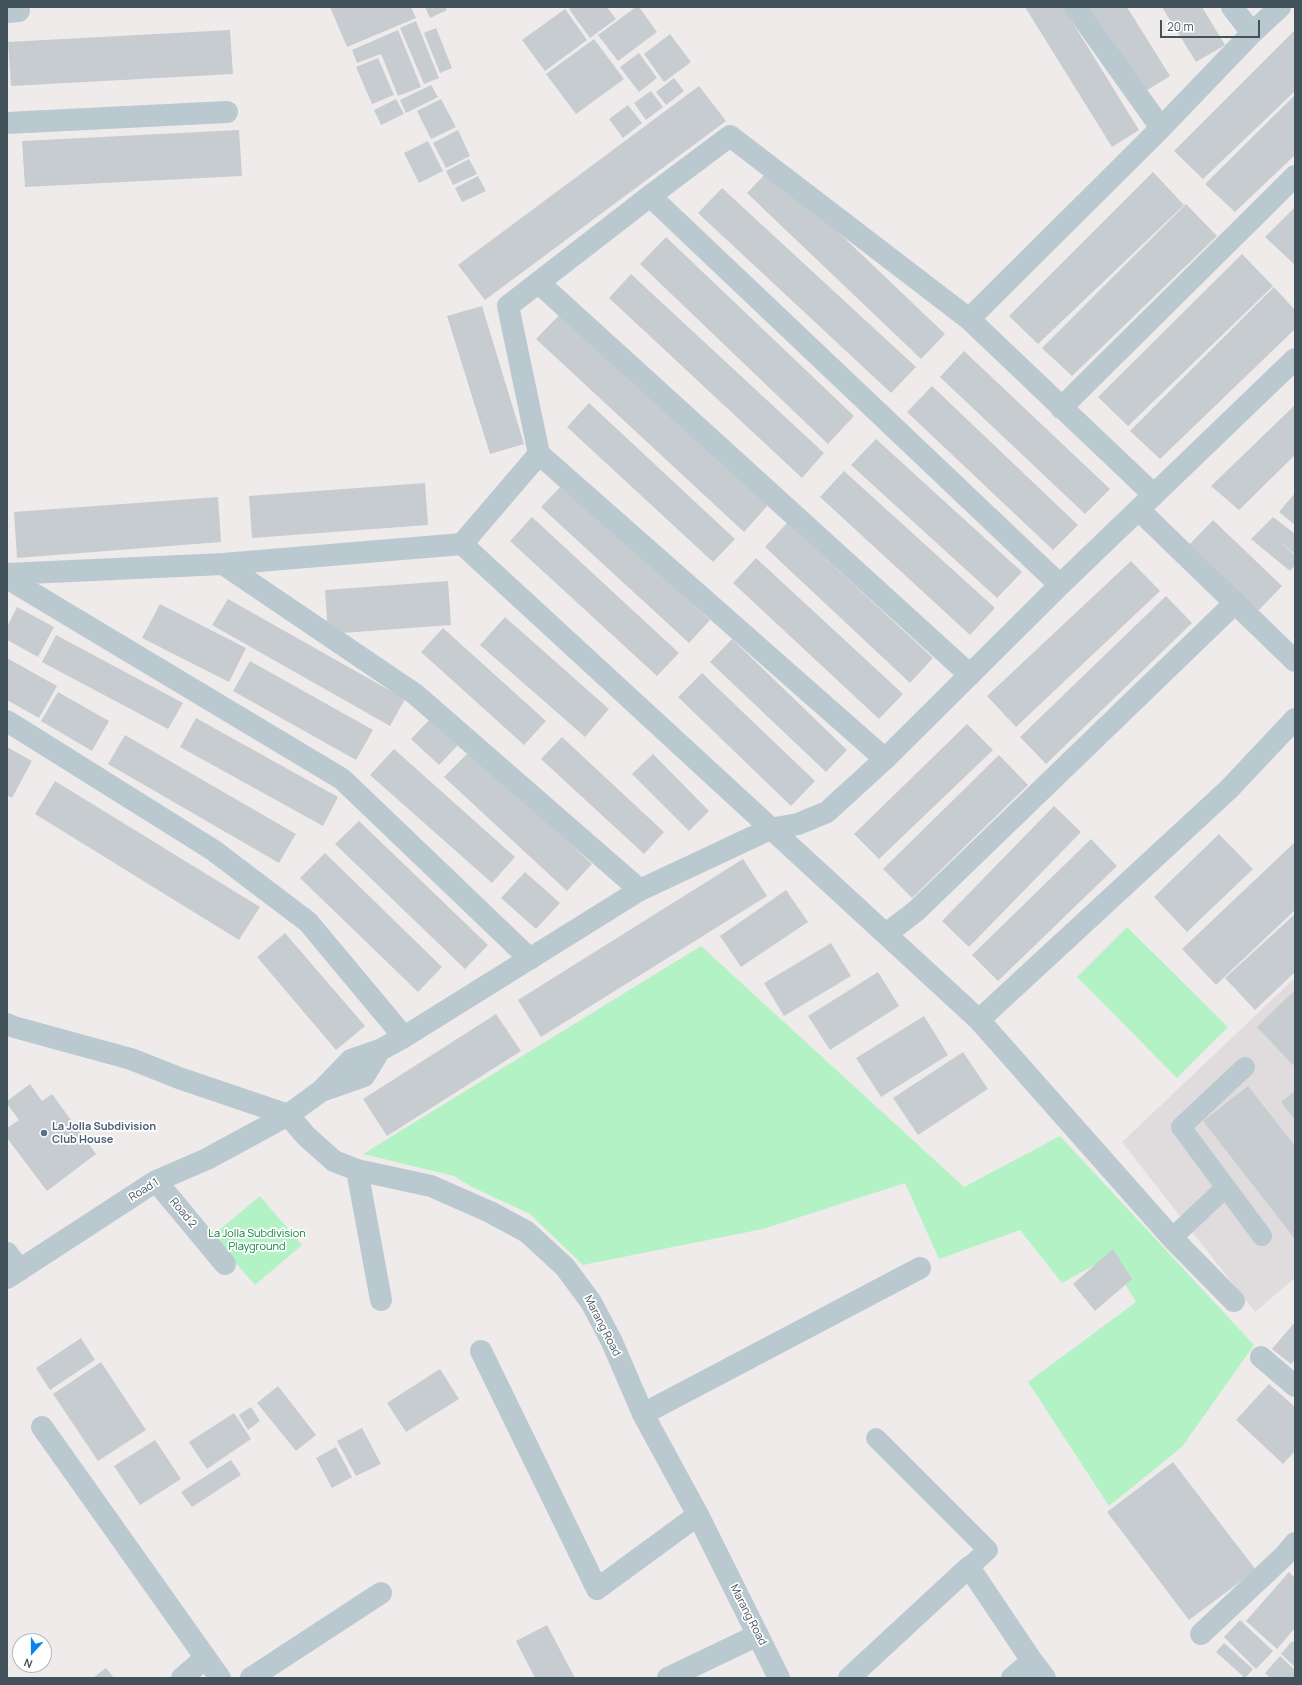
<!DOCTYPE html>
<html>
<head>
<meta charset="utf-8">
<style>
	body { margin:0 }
	#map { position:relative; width:1302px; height:1685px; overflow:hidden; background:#efebeb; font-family:Manrope,sans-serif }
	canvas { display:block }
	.frame { position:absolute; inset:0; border:8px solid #42525b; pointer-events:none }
	.north { position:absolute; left:12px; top:1633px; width:40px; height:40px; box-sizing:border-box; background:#fff; border:1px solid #b3babd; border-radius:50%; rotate:201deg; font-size:11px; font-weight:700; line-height:16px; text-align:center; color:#42525b }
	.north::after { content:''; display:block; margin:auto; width:14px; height:18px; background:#0785ed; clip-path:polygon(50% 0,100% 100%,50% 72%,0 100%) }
	.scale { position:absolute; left:1160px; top:20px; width:100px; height:18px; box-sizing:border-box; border:2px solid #42525b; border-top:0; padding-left:5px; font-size:12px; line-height:14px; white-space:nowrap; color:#42525b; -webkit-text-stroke:3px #fff; paint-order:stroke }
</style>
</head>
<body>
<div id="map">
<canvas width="1302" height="1685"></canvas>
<div class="frame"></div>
<div class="north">N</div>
<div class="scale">20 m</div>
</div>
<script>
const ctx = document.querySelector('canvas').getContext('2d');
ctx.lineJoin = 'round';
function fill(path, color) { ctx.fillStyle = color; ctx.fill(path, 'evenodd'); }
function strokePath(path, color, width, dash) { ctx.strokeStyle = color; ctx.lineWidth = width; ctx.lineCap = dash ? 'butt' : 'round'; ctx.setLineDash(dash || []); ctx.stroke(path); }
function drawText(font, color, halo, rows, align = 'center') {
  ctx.font = font + ' Manrope,sans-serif'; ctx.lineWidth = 3.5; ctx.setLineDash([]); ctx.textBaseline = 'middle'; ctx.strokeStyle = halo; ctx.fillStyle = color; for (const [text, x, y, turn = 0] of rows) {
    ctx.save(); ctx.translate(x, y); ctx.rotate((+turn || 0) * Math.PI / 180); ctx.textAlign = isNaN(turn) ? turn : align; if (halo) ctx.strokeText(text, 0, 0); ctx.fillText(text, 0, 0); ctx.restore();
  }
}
const education = new Path2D(`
	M 1295,978 L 1295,1278 L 1255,1312 L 1122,1142 Z`);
const green = new Path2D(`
	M 1127,927 L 1228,1027 L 1177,1078 L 1077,977 Z
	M 701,946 L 964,1187 L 1060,1136 L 1254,1345 L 1182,1447 L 1109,1506 L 1028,1382 L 1136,1302 L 1109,1257 L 1062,1283 L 1020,1230 L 939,1259 L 905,1183 L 763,1229 L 583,1265 L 530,1214 L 472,1187 L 454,1176 L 363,1154 Z
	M 260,1196 L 302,1245 L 255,1285 L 212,1236 Z`);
const building = new Path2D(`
	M 330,7 L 411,7 L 416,18 L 347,47 Z
	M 425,7 L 445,7 L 447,10 L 430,18 Z
	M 572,7 L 607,7 L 616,19 L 590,38 L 569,9 Z
	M 636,7 L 639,7 L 657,32 L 618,61 L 598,35 Z
	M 1025,7 L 1063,7 L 1139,130 L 1112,147 Z
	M 1086,7 L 1127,7 L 1170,76 L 1141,94 Z
	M 1162,7 L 1202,7 L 1225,45 L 1196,62 Z
	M 565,9 L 587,40 L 545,71 L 522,40 Z
	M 416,21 L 439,78 L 424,84 L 400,28 Z
	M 436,28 L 452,68 L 440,73 L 424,33 Z
	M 230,30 L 233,74 L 11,86 L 8,42 Z
	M 398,30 L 421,87 L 398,96 L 381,54 L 357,63 L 352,50 Z
	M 1295,30 L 1295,91 L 1203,179 L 1174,151 Z
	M 670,34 L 691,62 L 664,82 L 644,54 Z
	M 594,39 L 624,79 L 576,114 L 546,74 Z
	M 639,53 L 657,78 L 639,92 L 620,67 Z
	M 378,58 L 394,95 L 372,104 L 356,67 Z
	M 674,78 L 684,91 L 666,105 L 656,92 Z
	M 431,85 L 438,97 L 406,113 L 400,100 Z
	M 699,86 L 726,121 L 485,300 L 458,265 Z
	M 651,91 L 663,107 L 646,120 L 634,103 Z
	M 1295,95 L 1295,155 L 1235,212 L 1205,184 Z
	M 396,99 L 404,114 L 381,125 L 374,110 Z
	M 441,99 L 456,127 L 431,139 L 417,111 Z
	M 628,105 L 642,123 L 623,138 L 609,119 Z
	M 239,130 L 242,176 L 25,187 L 22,141 Z
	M 458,130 L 470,156 L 446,168 L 433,143 Z
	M 428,141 L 443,171 L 419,183 L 404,153 Z
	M 469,159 L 477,174 L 453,185 L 446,171 Z
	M 771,168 L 945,334 L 921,359 L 747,193 Z
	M 1153,172 L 1184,205 L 1038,344 L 1009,316 Z
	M 478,176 L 486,191 L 462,202 L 455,188 Z
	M 722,188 L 916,367 L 891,393 L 698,213 Z
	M 1186,204 L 1217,236 L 1072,376 L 1042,348 Z
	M 1295,207 L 1295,265 L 1265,237 Z
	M 666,237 L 854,416 L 828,444 L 640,264 Z
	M 1242,254 L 1273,286 L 1128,426 L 1098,397 Z
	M 631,274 L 824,453 L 802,478 L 609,298 Z
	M 1274,287 L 1295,310 L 1295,329 L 1160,459 L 1130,431 Z
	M 482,306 L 524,444 L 490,454 L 447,316 Z
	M 562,312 L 769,504 L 744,532 L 536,339 Z
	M 964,351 L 1110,489 L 1085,514 L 940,377 Z
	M 932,386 L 1078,525 L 1053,550 L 907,412 Z
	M 589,403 L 735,539 L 713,562 L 567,427 Z
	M 1295,405 L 1295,455 L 1239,510 L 1211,486 Z
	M 876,439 L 1022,572 L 997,598 L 851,465 Z
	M 844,471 L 995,608 L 970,635 L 820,497 Z
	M 425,483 L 428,525 L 252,538 L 249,496 Z
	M 563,484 L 710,620 L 689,643 L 541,507 Z
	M 1295,493 L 1295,525 L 1279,512 Z
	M 218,497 L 221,542 L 17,558 L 14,512 Z
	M 532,517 L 679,653 L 657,676 L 510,541 Z
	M 1273,517 L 1295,534 L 1295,554 L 1277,540 L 1295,555 L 1295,565 L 1290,571 L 1251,539 Z
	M 1213,520 L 1282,586 L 1258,611 L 1189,545 Z
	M 787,523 L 933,658 L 910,683 L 765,547 Z
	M 756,558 L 903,694 L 879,719 L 733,583 Z
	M 1131,561 L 1160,591 L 1016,727 L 987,696 Z
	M 448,581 L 451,625 L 328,634 L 325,590 Z
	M 1166,596 L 1192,623 L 1046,764 L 1020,737 Z
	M 228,599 L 405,699 L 390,726 L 212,625 Z
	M 160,604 L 246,648 L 229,682 L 142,638 Z
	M 17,607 L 54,627 L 38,657 L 7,640 L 7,627 Z
	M 505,617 L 609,709 L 585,737 L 480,645 Z
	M 443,628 L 546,721 L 524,745 L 421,652 Z
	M 56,635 L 183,703 L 168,729 L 42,662 Z
	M 732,639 L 847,750 L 826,772 L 710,662 Z
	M 7,658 L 57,686 L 39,718 L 7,700 Z
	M 250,661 L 373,730 L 356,760 L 233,691 Z
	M 702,673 L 815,781 L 791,806 L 678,697 Z
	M 58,692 L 109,721 L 92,751 L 41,721 Z
	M 433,716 L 461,742 L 439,765 L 411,739 Z
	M 196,718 L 338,797 L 323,826 L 180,747 Z
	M 967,724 L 993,750 L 879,859 L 854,834 Z
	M 125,735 L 296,834 L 279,863 L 108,764 Z
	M 562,737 L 664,832 L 644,854 L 541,759 Z
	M 7,747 L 32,761 L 12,798 L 7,795 Z
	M 394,749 L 515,857 L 492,883 L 370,775 Z
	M 470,751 L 592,864 L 567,891 L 444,777 Z
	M 653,754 L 709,811 L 689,831 L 632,774 Z
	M 999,755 L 1028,785 L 912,898 L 883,869 Z
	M 55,781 L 260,907 L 239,940 L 35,814 Z
	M 1054,806 L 1081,832 L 969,947 L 942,921 Z
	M 359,821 L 488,945 L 465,969 L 335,844 Z
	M 1219,834 L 1253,869 L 1187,932 L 1154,897 Z
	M 1091,839 L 1117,866 L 998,981 L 972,955 Z
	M 1295,842 L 1295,910 L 1216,985 L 1182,949 Z
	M 325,853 L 442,967 L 418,992 L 300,878 Z
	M 743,859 L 767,896 L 541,1037 L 518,1000 Z
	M 525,872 L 560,903 L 536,929 L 501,898 Z
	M 786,890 L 808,922 L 741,967 L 720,936 Z
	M 1295,914 L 1295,972 L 1255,1010 L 1225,978 Z
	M 285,933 L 365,1026 L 336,1050 L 257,957 Z
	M 831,943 L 851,976 L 784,1016 L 764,983 Z
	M 878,972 L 899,1006 L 830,1050 L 808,1016 Z
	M 1295,990 L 1295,1067 L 1257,1027 Z
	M 496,1014 L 521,1051 L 387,1136 L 363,1099 Z
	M 924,1016 L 948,1055 L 881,1097 L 856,1058 Z
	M 963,1052 L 988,1089 L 918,1135 L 893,1098 Z
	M 30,1084 L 42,1101 L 52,1094 L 96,1154 L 47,1191 L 7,1138 L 7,1128 L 19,1120 L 7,1104 L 7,1101 Z
	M 1248,1086 L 1295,1146 L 1295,1239 L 1203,1121 Z
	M 1295,1091 L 1295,1120 L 1281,1102 Z
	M 1113,1249 L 1132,1279 L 1095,1311 L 1073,1284 Z
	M 1295,1322 L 1295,1360 L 1291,1364 L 1272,1349 Z
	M 81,1338 L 95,1360 L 50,1390 L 36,1368 Z
	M 101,1362 L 146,1430 L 98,1461 L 53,1394 Z
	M 440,1369 L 459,1399 L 406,1432 L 387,1403 Z
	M 1269,1384 L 1295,1407 L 1295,1451 L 1283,1464 L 1236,1420 Z
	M 278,1386 L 316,1435 L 296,1451 L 257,1403 Z
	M 251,1407 L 260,1421 L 248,1430 L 239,1415 Z
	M 234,1413 L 251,1439 L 207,1469 L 189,1442 Z
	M 362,1428 L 381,1464 L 356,1476 L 337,1441 Z
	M 155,1440 L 181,1479 L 140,1505 L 114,1466 Z
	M 336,1447 L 352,1477 L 332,1488 L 316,1458 Z
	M 231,1460 L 241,1475 L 192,1507 L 181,1492 Z
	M 1173,1462 L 1256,1570 L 1189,1620 L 1107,1512 Z
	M 1289,1572 L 1295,1578 L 1295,1628 L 1277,1649 L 1246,1621 Z
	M 1240,1620 L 1273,1651 L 1256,1669 L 1224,1637 Z
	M 547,1625 L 575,1678 L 535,1678 L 516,1641 Z
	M 1292,1641 L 1295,1643 L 1295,1667 L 1281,1654 Z
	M 1224,1643 L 1253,1669 L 1245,1678 L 1216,1652 Z
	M 1280,1656 L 1295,1670 L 1295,1678 L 1270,1678 L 1265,1673 Z
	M 106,1668 L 114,1678 L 93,1678 Z`);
const lane = new Path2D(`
	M 1245,1067 L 1181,1127 L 1262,1236
	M 1172,1238 L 1226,1187
	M 876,1438 L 988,1550 L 969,1567`);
const street = new Path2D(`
	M 1075,7 L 1161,128
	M 1232,7 L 1252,33
	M 7,12 L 19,11 L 18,7
	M 7,123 L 227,112
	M 650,196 L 1060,585
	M 539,283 L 970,675
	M 969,319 L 1161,128 L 1252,33 L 1280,7
	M 1061,408 L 1295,176
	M 539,454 L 885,759
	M 1139,510 L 1295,661
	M 462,544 L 979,1020 L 1172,1238 L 1234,1301
	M 223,564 L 415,694 L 640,890
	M 7,574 L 223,564 L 462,544 L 539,454 L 508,306 L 650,196 L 730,136 L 969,319 L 1154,495
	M 7,578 L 342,779 L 530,959
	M 7,721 L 213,850 L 308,922 L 404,1037
	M 886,934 L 916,911 L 1235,603
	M 979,1020 L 1229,789 L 1295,719
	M 7,1024 L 14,1027 L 131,1059 L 179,1078 L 288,1115 L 306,1136 L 334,1161 L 357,1170 L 431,1186 L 490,1212 L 527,1232 L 565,1267 L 591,1302 L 612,1342 L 643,1414 L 698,1515 L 779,1678
	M 324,1090 L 364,1076 L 380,1050
	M 357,1170 L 381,1300
	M 156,1181 L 225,1264
	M 7,1253 L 20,1270
	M 7,1278 L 156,1181 L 207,1159 L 288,1115 L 321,1091 L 351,1060 L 380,1050 L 404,1037 L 640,890 L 770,829 L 798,824 L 827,812 L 885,759 L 1060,585 L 1295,359
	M 481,1351 L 597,1589 L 698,1515
	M 1261,1357 L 1295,1386
	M 643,1414 L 920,1268
	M 42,1427 L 220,1678
	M 1201,1634 L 1284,1556 L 1295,1543
	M 182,1678 L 205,1658
	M 251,1678 L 381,1593
	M 668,1678 L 758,1635
	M 849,1678 L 969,1567 L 1032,1661 L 1045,1678
	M 1012,1678 L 1032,1661`);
const markers = [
	[44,1133,4,"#5c6f8a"]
];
const serviceNames = [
	["La Jolla Subdivision",52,1127],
	["Club House",52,1140]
];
const streetNames = [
	["Road 1",144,1190,-32],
	["Road 2",183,1213,50],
	["Marang Road",602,1326,63],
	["Marang Road",748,1615,63]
];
const parkNames = [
	["La Jolla Subdivision",257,1234],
	["Playground",257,1247]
];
fill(education, '#e0dcdd');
fill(green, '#b3f2c5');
fill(building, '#c7ccd1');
strokePath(lane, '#bac9d0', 20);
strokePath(street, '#bac9d0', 22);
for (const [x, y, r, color] of markers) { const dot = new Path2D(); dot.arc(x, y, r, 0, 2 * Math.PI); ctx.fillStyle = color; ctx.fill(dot); strokePath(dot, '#fff', 1.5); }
drawText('bold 11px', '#4e5e75', '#fff', serviceNames, 'left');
drawText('11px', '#42525b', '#fff', streetNames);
drawText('11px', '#0d813a', '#fff', parkNames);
</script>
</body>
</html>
